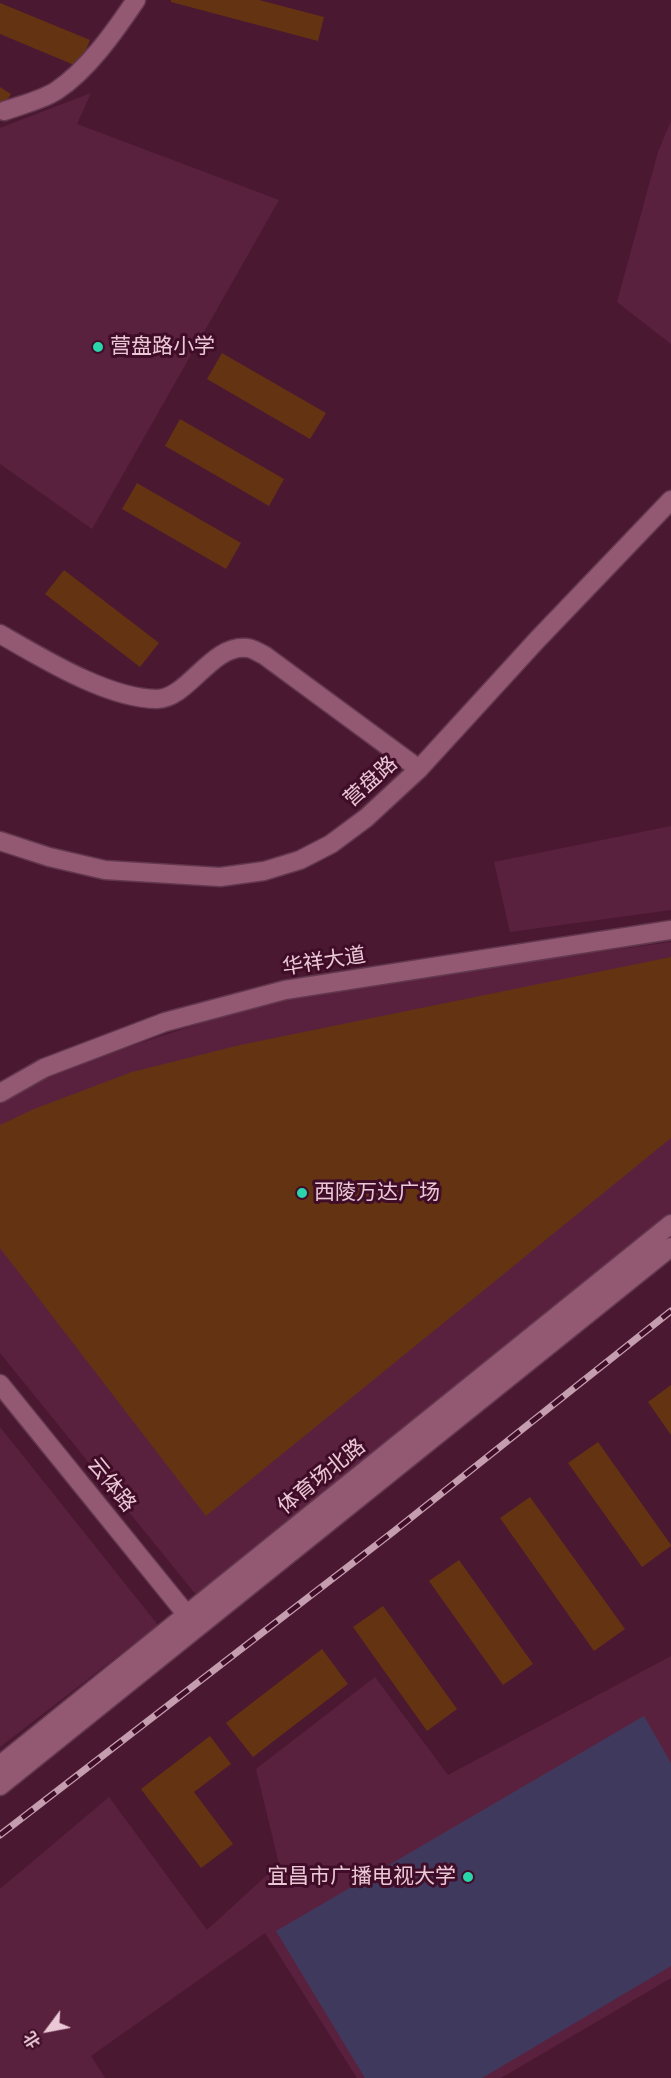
<!DOCTYPE html>
<html>
<head>
<meta charset="utf-8">
<style>
	body { margin:0 }
	#map { position:relative; width:671px; height:2078px; overflow:hidden; background:#4b1832; font-family:Helvetica,"Noto Sans SC",sans-serif }
	canvas { display:block }
	.north { position:absolute; left:18px; top:2000px; width:60px; height:60px; -webkit-text-stroke:4px #400d28; paint-order:stroke; rotate:238deg; font-size:16px; font-weight:700; line-height:24px; text-align:center; color:#eac8d6 }
	.north::after { content:''; display:block; margin:auto; width:21px; height:27px; background:#eac8d6; clip-path:polygon(50% 0,100% 100%,50% 72%,0 100%) }
</style>
</head>
<body>
<div id="map">
<canvas width="671" height="2078"></canvas>
<div class="north">北</div>
</div>
<script>
const ctx = document.querySelector('canvas').getContext('2d');
ctx.lineJoin = 'round';
function fill(path, color) { ctx.fillStyle = color; ctx.fill(path, 'evenodd'); }
function strokePath(path, color, width, dash) { ctx.strokeStyle = color; ctx.lineWidth = width; ctx.lineCap = dash ? 'butt' : 'round'; ctx.setLineDash(dash || []); ctx.stroke(path); }
function drawText(font, color, halo, rows, align = 'center') {
  ctx.font = font + ' Helvetica,"Noto Sans SC",sans-serif'; ctx.lineWidth = 6; ctx.setLineDash([]); ctx.textBaseline = 'middle'; ctx.strokeStyle = halo; ctx.fillStyle = color; for (const [text, x, y, turn = 0] of rows) {
    ctx.save(); ctx.translate(x, y); ctx.rotate((+turn || 0) * Math.PI / 180); ctx.textAlign = isNaN(turn) ? turn : align; if (halo) ctx.strokeText(text, 0, 0); ctx.fillText(text, 0, 0); ctx.restore();
  }
}
const built = new Path2D(`
	M 91,93 L 77,124 L 279,200 L 92,529 L 0,464 L 0,128 Z
	M 671,121 L 671,344 L 617,302 L 658,152 Z
	M 671,826 L 671,910 L 510,932 L 494,862 Z
	M 671,942 L 671,1215 L 197,1596 L 0,1353 L 0,1099 L 46,1074 L 284,996 Z
	M 0,1427 L 158,1625 L 0,1747 Z
	M 671,1656 L 671,1978 L 501,2078 L 357,2078 L 265,1933 L 91,2056 L 105,2078 L 0,2078 L 0,1889 L 109,1797 L 207,1930 L 279,1864 L 256,1769 L 375,1677 L 448,1775 Z`);
const green = new Path2D(`
	M 644,1716 L 671,1763 L 671,1966 L 482,2078 L 365,2078 L 276,1931 Z`);
const building = new Path2D(`
	M 171,0 L 259,0 L 324,17 L 318,41 L 171,2 Z
	M 0,3 L 90,40 L 79,67 L 0,34 Z
	M 0,87 L 11,94 L 0,111 Z
	M 222,353 L 326,413 L 310,439 L 207,379 Z
	M 180,419 L 284,479 L 269,506 L 165,446 Z
	M 137,483 L 241,543 L 226,569 L 122,509 Z
	M 64,570 L 159,643 L 140,667 L 45,594 Z
	M 671,957 L 671,1138 L 206,1516 L 0,1248 L 0,1125 L 34,1109 L 132,1072 L 240,1045 Z
	M 671,1385 L 671,1435 L 648,1402 Z
	M 598,1442 L 671,1545 L 671,1546 L 642,1567 L 568,1463 Z
	M 530,1497 L 625,1629 L 594,1651 L 500,1518 Z
	M 459,1560 L 533,1664 L 503,1685 L 429,1581 Z
	M 383,1606 L 457,1709 L 427,1731 L 353,1627 Z
	M 322,1649 L 348,1684 L 253,1757 L 226,1723 Z
	M 210,1736 L 231,1764 L 194,1792 L 233,1844 L 201,1868 L 141,1789 Z`);
const street = new Path2D(`
	M 4,111 C 21,105 42,100 56,91 C 88,70 115,31 136,0
	M 0,634 C 42,658 108,699 157,699 C 189,698 211,644 247,648 C 252,648 259,653 264,655 L 419,769
	M 0,1384 L 187,1615`);
const secondary = new Path2D(`
	M 0,841 L 49,857 L 105,870 L 220,877 L 264,871 L 300,860 L 331,844 L 366,818 L 419,769 L 537,640 L 671,500
	M 0,1093 L 44,1068 L 165,1022 L 285,990 L 671,930
	M 0,1765 L 671,1224
	M 0,1786 L 671,1247`);
const rail = new Path2D(`
	M 0,1835 L 393,1532 L 671,1311`);
const markers = [
	[98,347,6,"#2ad5ac"],
	[302,1193,6,"#2ad5ac"],
	[468,1877,6,"#2ad5ac"]
];
const poiNames = [
	["营盘路小学",110,347],
	["西陵万达广场",314,1193],
	["宜昌市广播电视大学",456,1877,"right"]
];
const streetNames = [
	["营盘路",371,782,-42],
	["华祥大道",324,962,-9],
	["体育场北路",322,1477,-39],
	["云体路",111,1485,51]
];
fill(built, '#5a213e');
fill(green, '#40395e');
fill(building, '#643312');
strokePath(street, '#63384f', 21);
strokePath(secondary, '#63384f', 21);
strokePath(street, '#935973', 18);
strokePath(secondary, '#935973', 18);
strokePath(rail, '#c49dae', 7);
strokePath(rail, '#400d28', 4.5, [14]);
for (const [x, y, r, color] of markers) { const dot = new Path2D(); dot.arc(x, y, r, 0, 2 * Math.PI); ctx.fillStyle = color; ctx.fill(dot); strokePath(dot, '#400d28', 2); }
drawText('21px', '#eac8d6', '#400d28', poiNames, 'left');
drawText('21px', '#eac8d6', '#400d28', streetNames);
</script>
</body>
</html>
